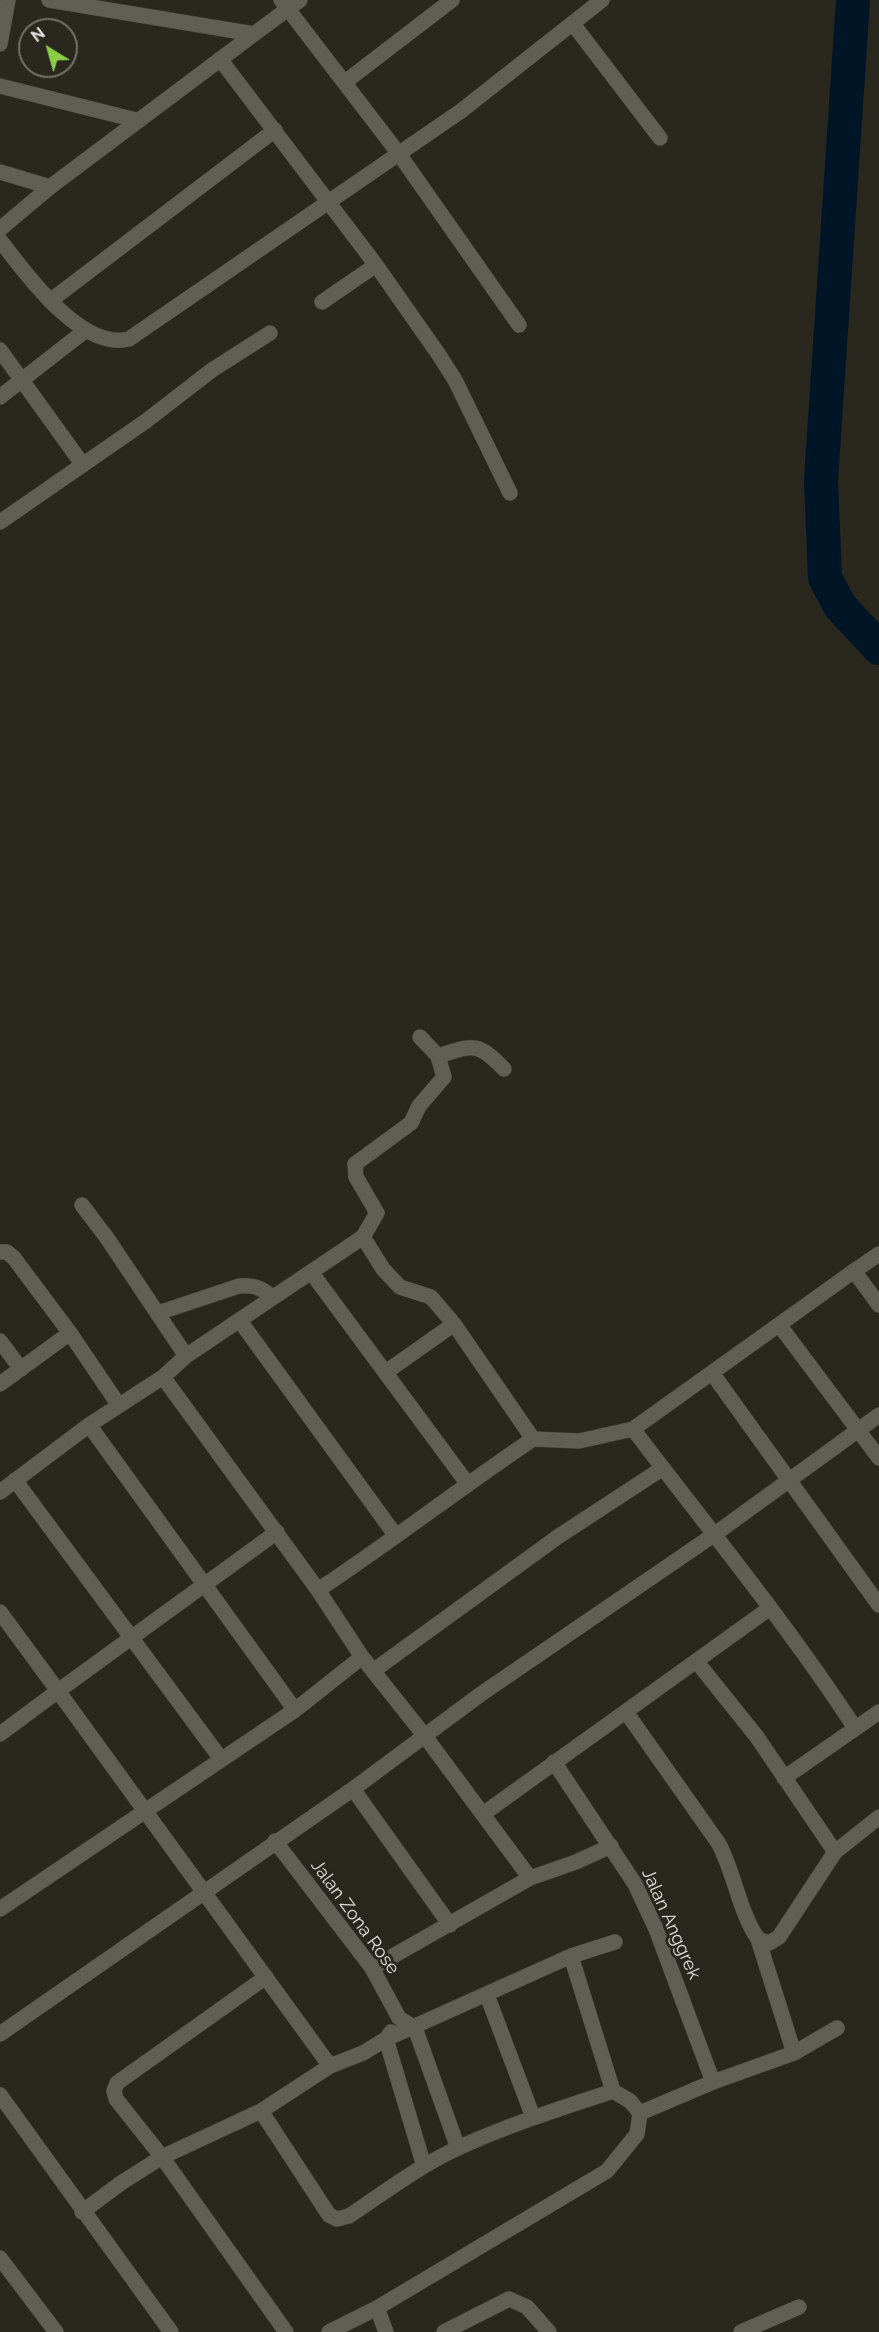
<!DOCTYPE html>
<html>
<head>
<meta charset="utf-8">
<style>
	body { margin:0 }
	#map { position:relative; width:879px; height:2332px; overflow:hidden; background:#29271e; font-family:Raleway,sans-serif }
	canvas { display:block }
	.north { position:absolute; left:18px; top:18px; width:60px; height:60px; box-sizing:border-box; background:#29271e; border:2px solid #737169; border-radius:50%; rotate:323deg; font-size:16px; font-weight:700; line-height:24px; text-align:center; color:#e1e0da }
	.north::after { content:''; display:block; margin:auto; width:21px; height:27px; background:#8bce46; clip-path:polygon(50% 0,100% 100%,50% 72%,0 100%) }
</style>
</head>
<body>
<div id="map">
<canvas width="879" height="2332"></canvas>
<div class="north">N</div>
</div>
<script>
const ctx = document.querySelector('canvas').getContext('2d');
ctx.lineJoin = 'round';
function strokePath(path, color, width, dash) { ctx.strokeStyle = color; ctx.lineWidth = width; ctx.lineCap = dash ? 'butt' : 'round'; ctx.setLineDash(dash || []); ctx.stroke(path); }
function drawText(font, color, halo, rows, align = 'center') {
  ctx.font = font + ' Raleway,sans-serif'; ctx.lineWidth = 6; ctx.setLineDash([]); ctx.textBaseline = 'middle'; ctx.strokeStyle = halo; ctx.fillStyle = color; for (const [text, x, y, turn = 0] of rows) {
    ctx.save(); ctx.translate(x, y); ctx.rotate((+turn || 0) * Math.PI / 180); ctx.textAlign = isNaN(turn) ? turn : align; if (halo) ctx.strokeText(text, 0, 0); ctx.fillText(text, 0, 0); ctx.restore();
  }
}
const river = new Path2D(`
	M 853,0 L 821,480 L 825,578 L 840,606 L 879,648`);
const minor = new Path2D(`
	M 49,0 L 254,34 L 300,0
	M 281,0 L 399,154 L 519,325
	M 573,24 L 660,138
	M 0,44 L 8,0
	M 220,59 L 376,265 L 439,355 L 455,380 L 510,493
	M 345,82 L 452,0
	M 0,86 L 136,120
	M 0,172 L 50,187
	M 0,229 L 50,187 L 254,34
	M 0,240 C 25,273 81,351 129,339 L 461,111 L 602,0
	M 50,301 L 275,130
	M 322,302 L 376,265
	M 0,350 L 83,465
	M 0,397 L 86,330
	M 0,522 L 146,421 L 212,370 L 270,333
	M 438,1056 C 473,1045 477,1041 504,1069
	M 82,1205 L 107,1238 L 186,1356
	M 0,1252 L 7,1252 L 14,1258 L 70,1333 L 118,1404
	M 854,1271 L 879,1254
	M 311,1272 L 467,1483
	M 158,1313 L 239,1286 C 253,1285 261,1287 272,1297
	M 240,1321 L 396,1536
	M 780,1326 L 879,1458
	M 0,1341 L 21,1369
	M 386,1372 L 454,1324
	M 712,1373 L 879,1605
	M 163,1377 L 318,1590 C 391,1542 460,1488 533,1439 L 454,1324 L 431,1297 L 400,1287 L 383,1269 L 363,1237
	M 0,1384 L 70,1333
	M 89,1425 L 295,1710
	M 633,1429 L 854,1271 L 879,1305
	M 533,1439 L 579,1441 L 633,1429 C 708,1528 787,1624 855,1728
	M 15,1480 L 221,1759
	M 0,1492 L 89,1425 L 163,1377 L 186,1356 L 363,1237 L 377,1213 L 356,1177 L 355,1164 L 411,1123 L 419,1106 L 444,1077 L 438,1056 L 420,1037
	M 277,1532 L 58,1691 L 330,2066 L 363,2053 L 386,2039 L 571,1956 L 615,1942
	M 318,1590 L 362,1657 L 424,1735 L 530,1878
	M 0,1612 L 58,1691 L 0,1734
	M 697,1662 L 757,1737 L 835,1852 L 779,1937 L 769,1943 L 758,1939
	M 373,1671 L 559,1536 L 663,1468
	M 626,1712 L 719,1844 C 735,1875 739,1911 758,1939 L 794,2053
	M 554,1762 L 635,1884 L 656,1929 L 713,2082
	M 784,1778 L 879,1712
	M 353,1789 L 450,1925
	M 483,1814 L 770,1608
	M 275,1841 L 372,1968 L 399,2018 L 415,2028
	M 835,1852 L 879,1817
	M 0,1909 L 295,1710 L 362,1657
	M 571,1956 L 613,2091
	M 372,1968 L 530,1878 L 576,1862 L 611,1846
	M 266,1977 L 117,2083 L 114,2091 L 116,2099 L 162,2157 L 286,2332
	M 487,1995 L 533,2117
	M 415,2028 L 458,2148
	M 391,2032 L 386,2039 L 424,2166
	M 0,2034 L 353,1789 L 481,1694 L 715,1534 L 879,1415
	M 0,2095 L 171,2332
	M 261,2111 L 329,2215 L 337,2219 L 349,2216 C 385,2192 419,2166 458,2148 C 508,2125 561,2108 613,2091 L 630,2101 L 640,2113 L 713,2082 L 794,2053 L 837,2028
	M 82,2212 L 121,2183 L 162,2157 L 261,2111 L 330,2066
	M 0,2258 L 56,2332
	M 377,2308 L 386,2332
	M 329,2332 L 377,2308 L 607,2171 L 637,2134 L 640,2113
	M 444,2332 L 509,2299 L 527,2307 L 549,2332
	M 741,2332 L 799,2307`);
const streetNames = [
	["Jalan Zona Rose",355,1917,54],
	["Jalan Anggrek",671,1924,66]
];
strokePath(river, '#001627', 34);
strokePath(minor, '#44423a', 16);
strokePath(minor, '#615e54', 15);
drawText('18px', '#e1e0da', '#29271e', streetNames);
</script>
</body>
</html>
